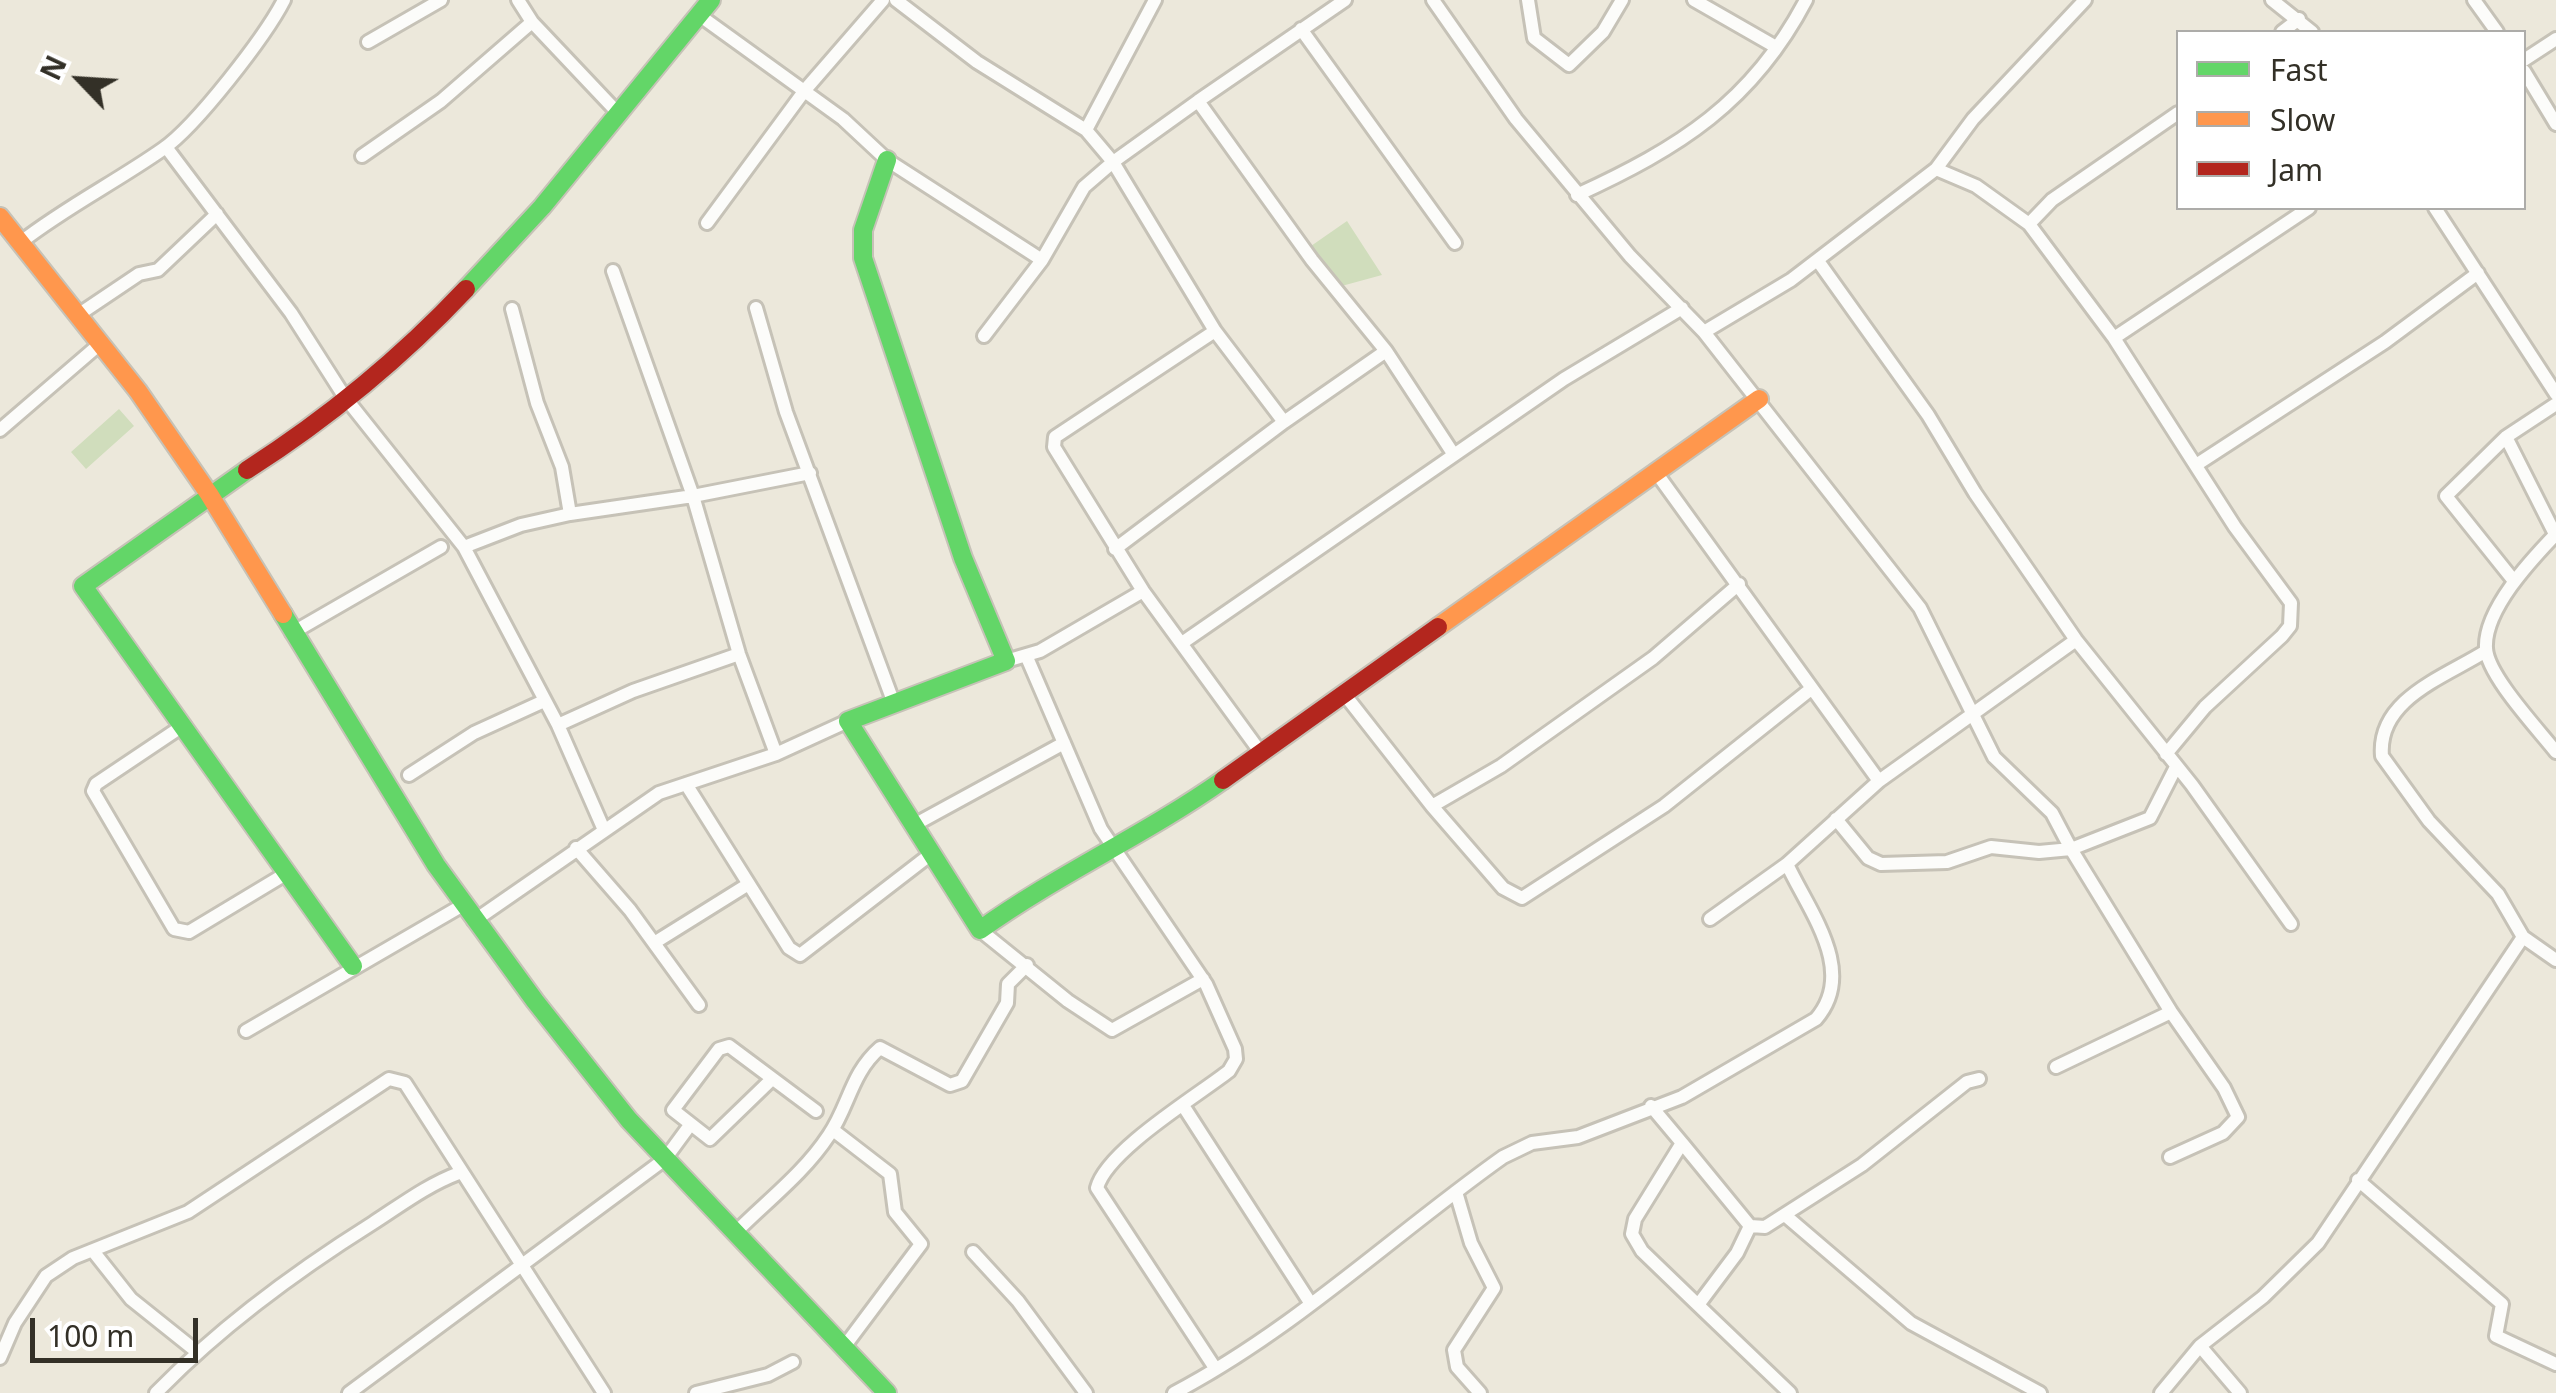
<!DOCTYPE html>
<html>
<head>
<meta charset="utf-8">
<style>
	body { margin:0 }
	#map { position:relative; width:2556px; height:1393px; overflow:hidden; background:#ece8db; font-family:"Noto Sans",sans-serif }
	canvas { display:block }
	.legend { position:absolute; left:2176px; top:30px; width:350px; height:180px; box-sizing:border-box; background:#fff; border:2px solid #adaca9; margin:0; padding:12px 18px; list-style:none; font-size:30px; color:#333027 }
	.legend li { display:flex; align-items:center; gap:20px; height:50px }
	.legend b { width:50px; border:2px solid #adaca9 }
	.north { position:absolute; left:30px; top:30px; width:100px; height:100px; -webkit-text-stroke:8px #fff; paint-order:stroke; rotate:295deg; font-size:28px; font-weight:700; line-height:40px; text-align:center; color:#333027 }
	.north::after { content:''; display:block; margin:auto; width:35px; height:45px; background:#333027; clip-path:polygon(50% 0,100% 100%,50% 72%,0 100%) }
	.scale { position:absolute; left:30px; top:1318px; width:168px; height:45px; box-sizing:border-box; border:5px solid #333027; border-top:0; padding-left:12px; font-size:30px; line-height:35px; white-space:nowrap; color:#333027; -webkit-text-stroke:8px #fff; paint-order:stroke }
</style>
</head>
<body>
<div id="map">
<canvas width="2556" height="1393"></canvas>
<ul class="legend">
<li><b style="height:12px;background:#63d668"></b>Fast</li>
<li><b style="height:12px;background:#ff974d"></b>Slow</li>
<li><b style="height:12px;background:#b3261e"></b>Jam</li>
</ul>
<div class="north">N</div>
<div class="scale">100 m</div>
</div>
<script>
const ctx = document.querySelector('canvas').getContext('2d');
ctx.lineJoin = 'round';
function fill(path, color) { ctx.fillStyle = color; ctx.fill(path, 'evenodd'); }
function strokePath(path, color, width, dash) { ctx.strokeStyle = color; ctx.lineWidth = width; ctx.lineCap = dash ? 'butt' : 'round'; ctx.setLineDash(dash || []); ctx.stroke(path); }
const green = new Path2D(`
	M 1347,221 L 1382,275 L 1338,287 L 1311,246 Z
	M 119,409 L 134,426 L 86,469 L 71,452 Z`);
const street = new Path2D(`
	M 896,0 L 977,62 L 1086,130 L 1113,162 L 1084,187 L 1042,260
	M 1433,0 L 1516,119 L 1630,256 L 1704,332 L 1920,608 L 1994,757 L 2052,813 L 2071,849 L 2039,852 L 1991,847 L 1947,862 L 1881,864 L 1868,858 L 1836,819
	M 1528,0 L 1534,38 L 1569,65 L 1603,32 L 1622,0
	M 1694,0 L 1776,47
	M 2272,0 L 2312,32
	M 2474,0 L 2497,32
	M 699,15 L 843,119 L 887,160 L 1042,260 L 984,336
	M 532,22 L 618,113
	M 1301,29 L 1455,243
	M 2282,32 L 2299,19
	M 368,42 L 441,0
	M 2524,60 L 2556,39
	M 2524,71 L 2556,124
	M 1198,101 L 1345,0
	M 1086,130 L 1155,0
	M 166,147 L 291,313 L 344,396 L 464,547 L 521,525 L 570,514
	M 362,156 L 441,101 L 532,22 L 518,0
	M 1936,169 L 1976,186 L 2029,224 L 2114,338 L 2235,527 L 2291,603 L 2290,626 L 2282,636 L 2205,707 L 2166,754
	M 1577,195 C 1679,148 1752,103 1806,0
	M 2435,208 L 2556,394
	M 707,223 L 805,90 L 883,0
	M 2029,224 L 2052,200 L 2178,113
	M 21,242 C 66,207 116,182 163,149 C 196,126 265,37 284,0
	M 1818,261 L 1928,415 L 1975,493 L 2076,640 L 2192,785 L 2291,924
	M 756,308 L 786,412 L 893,701
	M 512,309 L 537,403 L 562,467 L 570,514 L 693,496 L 613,271
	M 78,315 L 139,274 L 158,270 L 217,214
	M 1215,331 L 1055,437 L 1054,447 L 1143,591 L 1261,753
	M 1704,332 L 1791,280 L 1936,169 L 1973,119 L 2085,0
	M 2114,338 L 2309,208
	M 1386,351 L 1454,455
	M 0,430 L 101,343
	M 2506,437 L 2556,536
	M 2196,465 L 2385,342 L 2478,273
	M 1655,471 L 1879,781
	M 2555,535 C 2531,560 2484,610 2486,648 C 2487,675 2538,729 2556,752
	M 464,547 L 558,725 L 604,830
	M 1115,549 L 1284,422 L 1215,331 L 1113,162 L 1198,101 L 1312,260 L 1386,351 L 1284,422
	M 2514,581 L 2446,496 L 2506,437 L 2556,404
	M 292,633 L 441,547
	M 1182,643 L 1564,379 L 1682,308
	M 1026,655 L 1101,829 L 1206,984 L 1235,1049 L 1236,1059 L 1229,1071 C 1197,1096 1106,1151 1097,1188 L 1215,1368
	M 1006,661 L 1040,651 L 1143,591
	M 1345,695 L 1432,806 L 1501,766 L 1653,658 L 1739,584
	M 184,725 L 96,784 L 93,791 L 174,929 L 189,932 L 287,873
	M 558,725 L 633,691 L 739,654
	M 776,754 L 739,654 L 693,496 L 810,473
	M 409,775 L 474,733 L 544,701
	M 686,784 L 789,948 L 800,955 L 931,854
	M 1432,806 L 1503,888 L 1522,898 L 1664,806 L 1811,689
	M 914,825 L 1064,743
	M 576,848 L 630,910 L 699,1005
	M 1710,919 L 1787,864
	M 474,921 L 659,793 L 776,754 L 848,721
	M 980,930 L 1068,1001 L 1112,1030 L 1203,979
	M 2523,937 L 2556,960
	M 654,943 L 747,885
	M 246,1031 L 463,905
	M 2056,1067 L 2171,1012
	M 772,1079 L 710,1139 L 673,1110 L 719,1049 L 729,1046 L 816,1111
	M 1651,1106 L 1682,1143 L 1635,1219 L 1632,1234 L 1642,1251 L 1698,1305
	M 1184,1107 L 1311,1304
	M 833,1130 L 890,1174 L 895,1212 L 921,1244 L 844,1347
	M 1682,1143 L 1750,1226 L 1765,1227 L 1862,1165 L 1967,1082 L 1979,1079
	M 2170,1157 L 2223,1133 L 2238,1117 L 2224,1088 L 2171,1012 L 2071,849 L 2150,818 L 2176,767
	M 2358,1180 L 2502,1304 L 2496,1336 L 2556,1364
	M 1456,1192 L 1471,1243 L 1494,1288 L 1454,1350 L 1457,1367 L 1480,1393
	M 1786,1216 L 1911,1323 L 2040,1393
	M 1750,1226 L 1737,1253 L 1698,1305 L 1790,1393
	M 736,1232 C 768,1200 804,1173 829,1135 C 849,1106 851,1073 880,1048 L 950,1085 L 962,1081 L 1007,1003 L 1008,984 L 1027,965
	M 93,1251 L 131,1299 L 196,1351
	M 973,1252 L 1018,1301 L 1086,1393
	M 2200,1346 L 2240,1393
	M 0,1358 L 15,1323 L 46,1276 L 73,1258 L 188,1212 L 389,1079 L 405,1083 L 604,1393
	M 156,1393 C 220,1327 295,1272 373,1223 C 401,1205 427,1185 459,1173
	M 349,1393 L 665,1159 L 690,1125
	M 696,1393 L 768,1375 L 793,1362
	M 1174,1393 C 1294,1330 1393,1235 1503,1157 L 1532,1143 L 1578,1137 L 1682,1097 L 1816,1019 C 1858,971 1808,910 1787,864 L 1879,781 L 2076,640
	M 2161,1393 L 2200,1346 L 2263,1297 L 2318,1243 L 2523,937 L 2498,894 L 2429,821 L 2382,756 C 2377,699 2445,677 2486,651`);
const fast = new Path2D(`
	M 887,160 L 863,230 L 863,258 L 963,558 L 1006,661 L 848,721 L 980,930 C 1058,874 1145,835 1223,780
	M 466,289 L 542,207 L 711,0
	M 247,470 L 83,586 L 353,966
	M 283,614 L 436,865 L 535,1001 L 629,1120 L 887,1393`);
const slow = new Path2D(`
	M 0,217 L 138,391 L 209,494 L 283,614
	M 1438,627 L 1759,399`);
const jam = new Path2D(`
	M 247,470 C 325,420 402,357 466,289
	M 1223,780 L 1438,627`);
fill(green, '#d0ddbc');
strokePath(street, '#c6c2b7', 18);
strokePath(fast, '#c6c2b7', 22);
strokePath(slow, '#c6c2b7', 22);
strokePath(jam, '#c6c2b7', 22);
strokePath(street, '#fcfcfa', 12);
strokePath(fast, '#63d668', 18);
strokePath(slow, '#ff974d', 18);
strokePath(jam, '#b3261e', 18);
</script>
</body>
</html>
